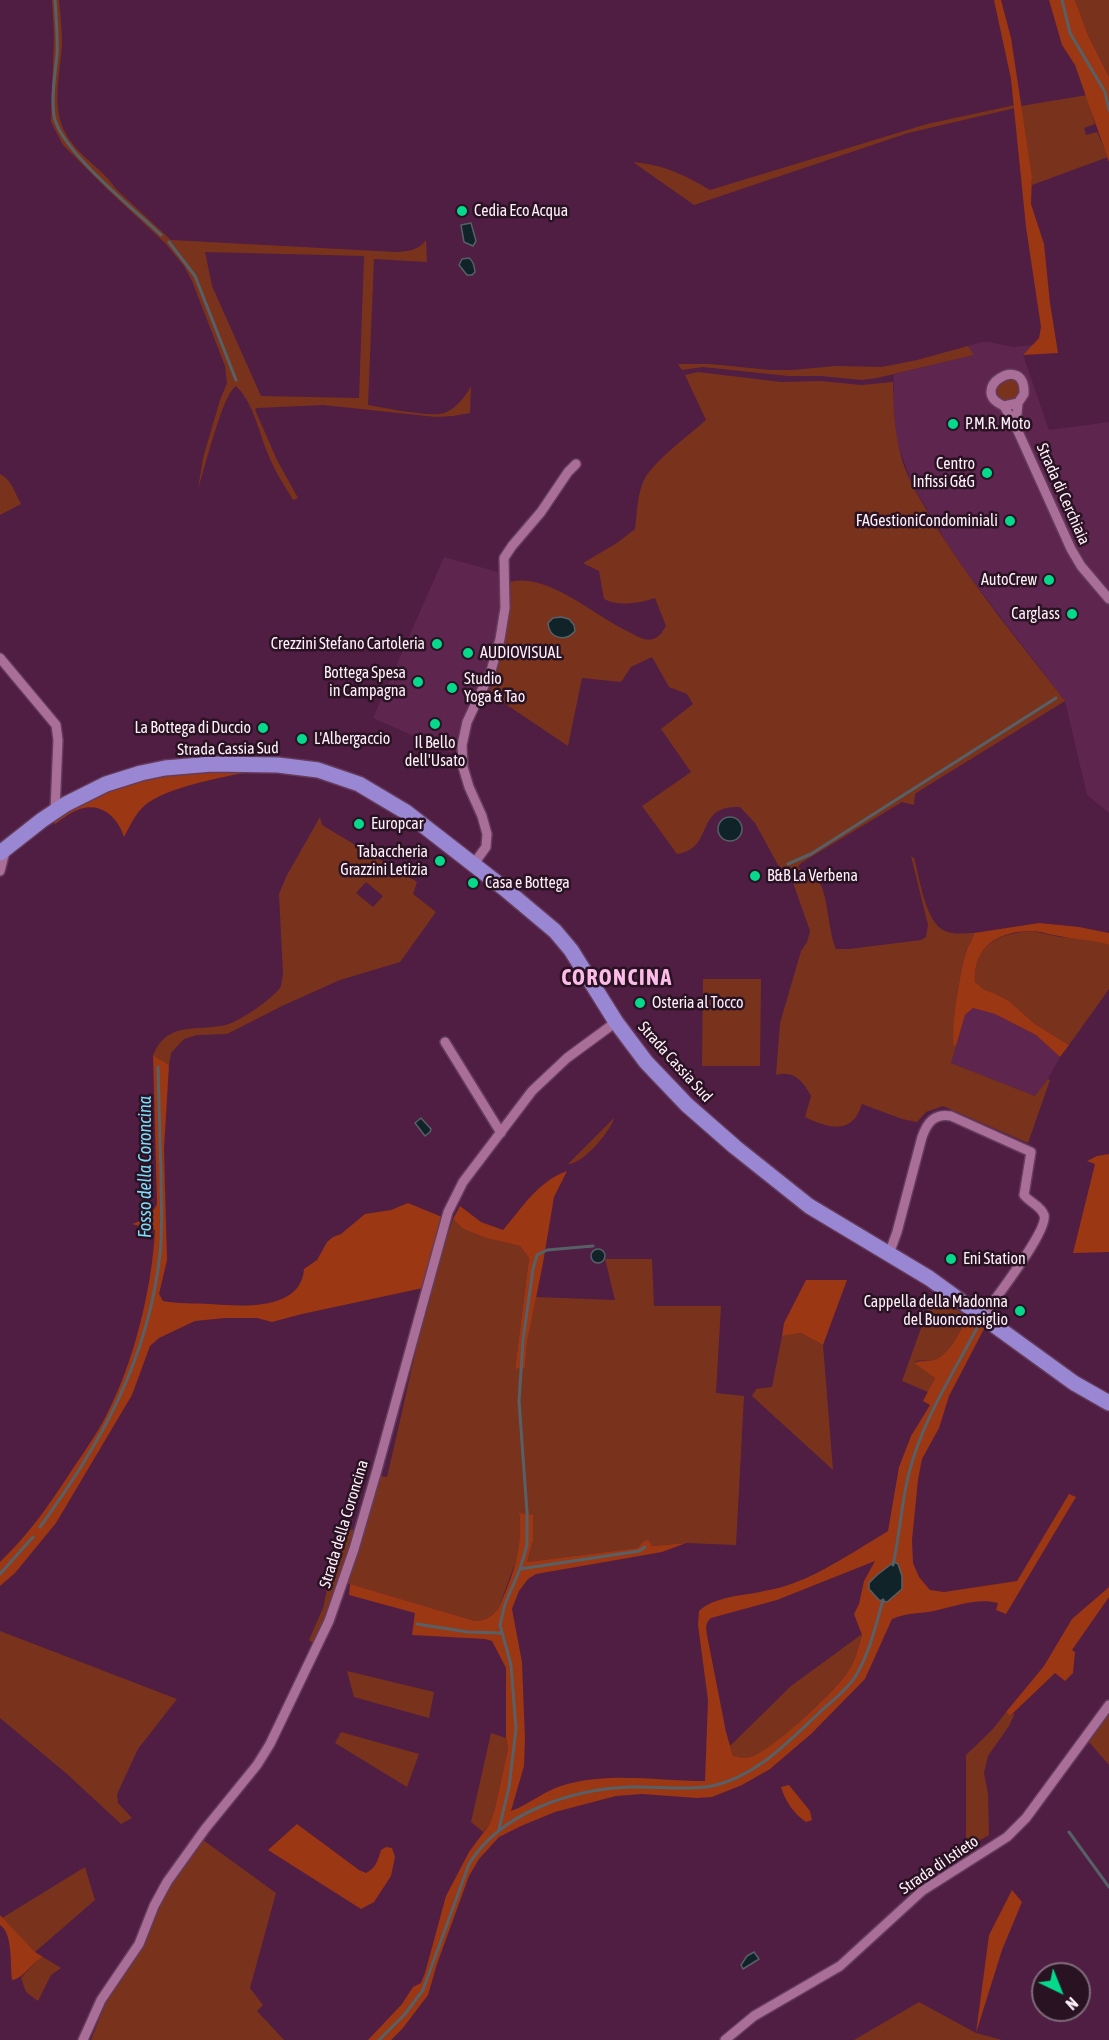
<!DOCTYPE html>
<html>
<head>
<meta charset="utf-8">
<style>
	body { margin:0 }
	#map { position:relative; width:1109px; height:2040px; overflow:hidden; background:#501d43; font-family:"Asap Condensed",sans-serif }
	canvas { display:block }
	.north { position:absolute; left:1031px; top:1962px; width:60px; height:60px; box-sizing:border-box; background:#291222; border:2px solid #7e6b78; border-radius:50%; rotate:137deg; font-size:16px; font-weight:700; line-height:24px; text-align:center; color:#fef0f9 }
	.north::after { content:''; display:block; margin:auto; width:21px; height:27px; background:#05d98b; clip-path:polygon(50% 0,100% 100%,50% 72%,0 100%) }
</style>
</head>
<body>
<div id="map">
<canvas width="1109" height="2040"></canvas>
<div class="north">N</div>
</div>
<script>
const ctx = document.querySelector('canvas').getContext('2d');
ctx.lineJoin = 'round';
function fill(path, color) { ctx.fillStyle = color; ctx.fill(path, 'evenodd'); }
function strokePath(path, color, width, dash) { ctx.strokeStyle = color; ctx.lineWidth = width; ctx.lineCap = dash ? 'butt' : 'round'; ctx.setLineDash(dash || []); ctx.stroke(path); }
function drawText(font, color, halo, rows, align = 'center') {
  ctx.font = font + ' "Asap Condensed",sans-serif'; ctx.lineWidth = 5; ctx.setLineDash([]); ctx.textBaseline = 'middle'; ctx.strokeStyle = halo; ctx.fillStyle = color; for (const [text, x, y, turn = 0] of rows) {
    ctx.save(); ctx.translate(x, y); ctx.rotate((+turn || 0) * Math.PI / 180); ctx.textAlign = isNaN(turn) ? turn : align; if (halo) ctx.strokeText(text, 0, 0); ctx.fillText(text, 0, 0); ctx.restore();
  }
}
const built = new Path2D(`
	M 982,342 L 989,342 L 1013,347 L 1034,345 L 1023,355 L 1049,430 L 1109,422 L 1109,813 L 1087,795 L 1065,701 L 969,576 L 948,545 L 912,484 L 897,442 L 893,402 L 894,374 L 974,355 L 968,346 Z
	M 444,557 L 509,575 L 512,605 L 505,644 L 489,693 L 479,686 L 463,721 L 452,753 L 373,718 Z
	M 973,1008 L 995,1014 L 1036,1035 L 1060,1057 L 1048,1079 L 1035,1096 L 951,1063 L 965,1015 Z`);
const green = new Path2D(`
	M 52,0 L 59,0 C 60,14 62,28 62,42 C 61,72 50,106 66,134 C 78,156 102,168 116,189 L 171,240 L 396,252 C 408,251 418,251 426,240 L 427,262 L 374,259 L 368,405 C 384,408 426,416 440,414 C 454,412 465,397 471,386 L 470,413 L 453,416 L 436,417 L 323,405 L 257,408 L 255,409 L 256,412 L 277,460 L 298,498 L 293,500 C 284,485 274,470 268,454 C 258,430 254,404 236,386 C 222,395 205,469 198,489 L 203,458 L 220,400 L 227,383 L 225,366 L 192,281 L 184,266 L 165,243 L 108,190 L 63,145 L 51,122 L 54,36 ZM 205,252 L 364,256 L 359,398 L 261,396 L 212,286 Z
	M 1075,0 L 1109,0 L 1109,77 L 1088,35 Z
	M 1087,95 L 1095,124 L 1084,128 L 1086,135 L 1097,132 L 1108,157 L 1032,185 L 1032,176 L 1021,106 Z
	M 1015,105 L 1015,108 L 908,133 L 694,205 L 633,162 C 664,165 683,174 710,190 L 927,124 Z
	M 968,346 L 974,355 L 877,378 L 862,380 L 821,376 L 788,376 L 703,367 L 682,370 L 678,364 L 710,364 L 770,370 L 792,370 L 836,366 L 882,367 L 917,360 Z
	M 698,372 L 781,382 L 821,381 L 861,385 L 893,382 C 893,409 895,437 903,463 C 911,486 925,507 937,528 C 975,589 1021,644 1065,701 L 924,788 L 915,794 L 914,805 L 902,802 L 801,863 L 798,867 C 804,873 812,875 818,881 C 828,891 828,932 836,949 L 849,949 L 921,940 L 926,937 L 928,925 L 911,856 L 914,858 C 920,878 925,923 945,931 C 954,935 965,933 974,933 L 972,943 L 966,950 L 958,988 L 953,1045 L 956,1046 L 951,1063 L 1035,1096 L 1048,1079 L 1050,1080 L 1028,1143 L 943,1106 L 926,1112 L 917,1122 L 902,1119 L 862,1104 C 860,1109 857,1118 852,1121 C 840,1133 817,1123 805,1117 L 811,1096 C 803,1081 794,1070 776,1075 L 780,1023 L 801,951 L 807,942 L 810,931 L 791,877 L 778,865 L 755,823 L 740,807 C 693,805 716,848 677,854 L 642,806 L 691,772 L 661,729 L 693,704 L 687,694 L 669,687 L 652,657 L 631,667 L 621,682 L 582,678 L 568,746 L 489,693 C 502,657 513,621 510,582 C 549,572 596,618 631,633 C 638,637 645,641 653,639 C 660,637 662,632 666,626 L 655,598 C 641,603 618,607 604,599 L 599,571 L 583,563 L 617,543 L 635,529 C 637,513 637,497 643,482 C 652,462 688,436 706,420 L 685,375 Z
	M997 390a11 11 0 1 1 22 0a11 11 0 1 1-22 0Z
	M 0,474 C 11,479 15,493 21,504 L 0,515 Z
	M 320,817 L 322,825 L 417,882 L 413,894 L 436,912 L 400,962 L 340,980 L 282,1006 L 227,1034 L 197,1035 L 184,1039 L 171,1053 L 169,1065 L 153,1055 C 168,1020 197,1032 226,1025 C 240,1021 271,1000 280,988 C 282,984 282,978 283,974 L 279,894 L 287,875 ZM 366,882 L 383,896 L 373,907 L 356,893 Z
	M 1032,931 L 1060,937 L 1094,940 L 1109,945 L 1109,989 L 1069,1045 L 1035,1024 L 1009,1001 L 996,994 L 984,991 L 975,982 C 973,944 1000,933 1032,931 Z
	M 703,979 L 761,979 L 760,1066 L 702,1066 Z
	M 614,1118 C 611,1131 582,1165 568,1164 Z
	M 453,1219 L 463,1229 L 486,1238 L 520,1246 L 529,1258 L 515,1369 L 525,1368 L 527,1343 L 536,1297 L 615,1300 L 605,1259 L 652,1259 L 654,1306 L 721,1306 L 716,1393 L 744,1396 L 736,1545 L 686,1543 L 652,1546 L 644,1541 L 637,1548 L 527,1562 L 533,1541 L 519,1514 L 521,1532 L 519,1553 L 498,1609 C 491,1617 485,1621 475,1621 L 346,1583 L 380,1476 L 387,1477 C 408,1391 423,1303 453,1219 Z
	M 933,1295 L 968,1317 C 960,1330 950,1355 934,1360 C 927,1362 921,1359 914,1362 L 935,1378 L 928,1392 L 902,1381 Z
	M 801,1333 L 823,1345 L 833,1470 L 752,1396 L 756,1389 L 772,1387 L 782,1336 Z
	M 338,1529 L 355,1530 L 334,1596 L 315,1645 L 309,1640 L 323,1608 L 338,1539 Z
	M 0,1631 L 177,1699 L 138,1749 L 117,1794 L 118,1803 L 132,1818 L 121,1824 L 67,1774 L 0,1718 Z
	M 862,1634 C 858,1646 856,1659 850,1669 C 839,1688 770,1752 751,1758 C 745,1759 738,1757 733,1756 L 730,1746 L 791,1686 Z
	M 347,1671 L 434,1692 L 429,1718 L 354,1697 Z
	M 1006,1712 L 1010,1716 L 1015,1713 L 1009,1726 L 988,1756 L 984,1773 L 988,1794 L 989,1835 L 966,1848 L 966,1755 L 993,1729 Z
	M 1109,1714 L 1109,1765 L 1089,1742 Z
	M 341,1732 L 419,1754 L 407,1787 L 335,1743 Z
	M 491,1733 L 506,1738 L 508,1749 L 494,1812 L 489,1825 L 483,1832 L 471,1822 Z
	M 203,1840 L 276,1893 L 250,1988 L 263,2005 L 257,2011 L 284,2040 L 91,2040 L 108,1997 L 144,1943 L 150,1926 L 171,1884 Z
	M 85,1867 L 95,1900 L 35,1952 L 2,1918 Z
	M 43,1957 L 61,1968 L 51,1975 L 38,2001 L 26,1992 L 21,1978 L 38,1959 Z
	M 919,2002 L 976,2033 L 1002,2040 L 854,2040 Z`);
const forest = new Path2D(`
	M 994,0 L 1001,0 L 1011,38 L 1032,176 L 1031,204 L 1044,244 L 1050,303 L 1058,353 L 1023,355 L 1039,338 L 1041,327 L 1026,227 L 1011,79 Z
	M 1049,0 L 1075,0 L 1088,35 L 1109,77 L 1109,162 L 1075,65 L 1062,45 Z
	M 259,770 C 229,776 167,786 144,806 C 135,814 130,826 124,837 C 118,818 102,802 80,809 C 71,812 63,818 55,824 L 53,820 C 72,807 93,794 115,787 C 161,771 210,772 259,770 Z
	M 1039,923 L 1079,927 L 1109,933 L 1109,945 C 1092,939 1076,940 1059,936 C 1050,935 1041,931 1032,931 C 999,931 973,946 975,982 L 984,990 L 996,994 L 1009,1001 L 1035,1024 L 1069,1045 L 1060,1057 L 1036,1035 L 995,1014 L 973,1008 L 965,1015 L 956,1046 L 953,1045 C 953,1015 958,984 965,955 C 967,946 972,944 974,933 Z
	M 153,1055 L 169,1065 L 164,1149 L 167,1260 L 159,1294 L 163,1301 C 178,1304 194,1303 210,1304 C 240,1306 301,1312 304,1269 L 317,1260 L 327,1242 L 333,1237 L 341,1234 L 365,1214 L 391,1210 L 408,1203 L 442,1217 L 423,1288 L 302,1314 L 272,1322 L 257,1318 L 225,1318 L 195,1321 L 159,1338 L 150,1346 L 132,1395 L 56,1523 L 15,1573 L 0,1586 L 0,1562 C 27,1536 48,1507 68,1476 C 81,1456 96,1436 107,1414 C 134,1362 152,1288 155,1230 L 132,1224 C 145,1220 151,1216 157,1204 Z
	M 1109,1154 L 1109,1252 L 1073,1253 L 1095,1164 L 1087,1161 L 1097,1156 Z
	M 567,1171 L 554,1197 L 543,1263 L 527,1343 L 525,1368 L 515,1369 L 529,1258 L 520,1246 L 486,1238 L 463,1229 L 453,1219 L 460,1206 L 481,1222 L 503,1230 C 523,1207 537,1182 567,1171 Z
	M 806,1280 L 847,1280 L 823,1345 L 801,1333 L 782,1336 L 784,1323 Z
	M 968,1317 L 985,1327 L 949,1396 L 939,1428 L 922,1459 L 918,1480 L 912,1540 L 913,1563 L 919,1577 L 930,1590 L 944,1592 L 1017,1581 L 1069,1494 L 1076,1497 L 1006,1614 L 996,1610 L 998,1603 C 976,1597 951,1608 928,1612 C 913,1614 907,1613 892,1619 L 865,1679 L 811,1734 L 770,1769 L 742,1785 L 712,1797 L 697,1798 L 642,1794 L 616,1796 L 555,1812 L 521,1826 L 499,1837 L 479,1859 L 469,1876 L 437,1964 L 428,1995 L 403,2028 L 391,2040 L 368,2040 L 402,2004 L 413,1987 L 421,1983 L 425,1973 L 446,1896 L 469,1852 L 489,1825 L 494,1812 L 508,1749 L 506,1738 L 506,1668 L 492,1641 L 485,1639 L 412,1635 L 415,1613 L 349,1595 L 350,1584 L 475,1621 C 485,1621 491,1617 498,1609 C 512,1578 524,1548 519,1513 L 533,1515 L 533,1541 L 527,1562 L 637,1548 L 644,1541 L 648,1540 L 652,1546 L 686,1543 L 662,1552 L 536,1574 L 528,1579 L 519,1591 L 512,1609 L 522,1662 L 525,1739 L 524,1766 L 511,1811 C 528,1805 544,1791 561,1786 C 607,1771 657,1781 705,1781 L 708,1700 L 698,1625 L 699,1611 C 715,1596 743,1596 764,1591 C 777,1589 792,1584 804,1579 C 833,1566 860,1548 888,1531 L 899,1467 L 911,1436 L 930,1405 L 923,1401 L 935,1378 L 914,1363 C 921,1360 926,1362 933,1360 C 949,1357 960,1330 968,1317 ZM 875,1561 L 864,1581 L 859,1604 L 854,1614 L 862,1635 C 858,1646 856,1660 849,1670 C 839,1688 770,1752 751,1757 C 745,1759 739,1757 733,1756 L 726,1732 L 707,1635 C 706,1627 705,1623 711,1618 L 777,1600 ZM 894,1563 L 879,1600 L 869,1583 L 877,1575 Z
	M 1109,1587 L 1109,1597 L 1072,1650 L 1075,1652 L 1073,1673 L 1065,1681 L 1055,1673 L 1010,1716 L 1006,1712 L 1044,1666 L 1072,1619 Z
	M 789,1785 L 810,1811 L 812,1820 L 806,1822 C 794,1814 785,1801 781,1787 Z
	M 297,1824 L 359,1870 L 366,1873 C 376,1868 378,1860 381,1850 L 386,1847 L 392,1848 L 395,1857 L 391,1876 L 374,1902 L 361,1909 L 268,1850 Z
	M 1012,1890 L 1022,1902 L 1002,1950 L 976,2033 L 989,1935 Z
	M 0,1915 L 35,1952 L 43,1957 C 31,1962 25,1978 12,1980 C 10,1965 13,1933 0,1925 Z`);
const water = new Path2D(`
	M 471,223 L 476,241 L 473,246 L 464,242 L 461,225 Z
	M 469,258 C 474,262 474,266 475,272 L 472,275 L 467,275 L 459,265 L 462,259 Z
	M 561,617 L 569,619 L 574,625 L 575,631 C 566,642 549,639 548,623 L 553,618 Z
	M718 829a12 12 0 1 1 24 0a12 12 0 1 1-24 0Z
	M 421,1118 L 431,1129 L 430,1132 L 425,1136 L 415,1123 Z
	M591 1256a7 7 0 1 1 14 0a7 7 0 1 1-14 0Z
	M 894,1562 L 898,1564 L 902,1576 L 902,1589 L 887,1602 L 879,1600 L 869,1589 L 869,1583 L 877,1575 Z
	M 754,1952 L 759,1959 L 743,1969 L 741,1965 L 747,1956 Z`);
const stream = new Path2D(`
	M 55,0 C 56,18 58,37 57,55 C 55,75 51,96 54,116 C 60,150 134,209 161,235
	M 1062,0 L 1070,33 L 1105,92 L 1109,110
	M 169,242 L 195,276 L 236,380
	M 788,864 L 811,854 L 1056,698
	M 40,1527 C 102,1442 148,1360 160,1254 C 163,1228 161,1202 161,1176 C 160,1140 159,1103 158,1067
	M 893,1565 C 901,1529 902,1491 914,1456 C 927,1414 956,1368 977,1328
	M 520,1569 L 639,1551 L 645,1547
	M 0,1574 L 33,1537
	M 417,1624 L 468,1632 L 500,1633
	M 499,1829 L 509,1787 L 516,1729 L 511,1665 L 500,1625 L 505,1604 L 520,1569 L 527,1545 L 527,1512 L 519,1401 L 523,1340 L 533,1269 L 537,1255 L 547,1250 L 593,1246
	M 1069,1832 L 1109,1887
	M 379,2040 L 405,2014 L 423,1990 L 469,1864 C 501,1812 572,1789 631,1787 C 658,1786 686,1791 712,1786 C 756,1777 789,1741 820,1712 C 832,1701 846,1691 855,1677 C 869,1655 876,1625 883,1600`);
const minor = new Path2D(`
	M 1004,406 L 1016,427 L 1071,549 L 1081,566 L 1109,599
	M 1016,425 L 1018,403 L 1024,394 C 1026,351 965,390 1004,406 L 1018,403
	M 0,658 L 56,725 L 58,740 L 55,811
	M 473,865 L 486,847 L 487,834 L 482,816 L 469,787 L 463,767 L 462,745 L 467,722 L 491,671 L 500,639 L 505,608 L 504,558 L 512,546 L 541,512 L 568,472 L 576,464
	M 0,871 L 6,848
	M 445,1042 L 501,1133
	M 889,1254 L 897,1232 L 922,1137 C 927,1123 934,1113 951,1116 L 1031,1152 L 1024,1195 C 1029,1202 1041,1206 1044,1215 C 1049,1230 994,1300 983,1316
	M 83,2040 L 101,2000 L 139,1944 L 154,1906 L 167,1882 L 205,1829 L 257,1765 L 270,1744 L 329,1621 L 354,1549 L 377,1470 L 448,1212 L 463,1182 L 532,1091 L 567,1058 L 616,1022
	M 725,2040 L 754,2016 L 840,1966 L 922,1891 L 1007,1837 L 1026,1818 L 1109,1705`);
const primary = new Path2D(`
	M 0,853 L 42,820 L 66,804 L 106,784 L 141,773 L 165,768 L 212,764 L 278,765 L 318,770 L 359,784 L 406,812 L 505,889 L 555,931 L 571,950 L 616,1022 L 646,1062 L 687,1105 L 735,1147 L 809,1206 L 929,1278 L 1074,1383 L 1109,1403`);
const markers = [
	[462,211,6,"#05d98b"],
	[953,424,6,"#05d98b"],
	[987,473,6,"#05d98b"],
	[1010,521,6,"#05d98b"],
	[1049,580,6,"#05d98b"],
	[1072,614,6,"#05d98b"],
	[437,644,6,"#05d98b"],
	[468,653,6,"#05d98b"],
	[418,682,6,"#05d98b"],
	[452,688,6,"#05d98b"],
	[435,724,6,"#05d98b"],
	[263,728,6,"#05d98b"],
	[302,739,6,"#05d98b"],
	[359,824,6,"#05d98b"],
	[440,861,6,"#05d98b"],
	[755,876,6,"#05d98b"],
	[473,883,6,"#05d98b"],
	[640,1003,6,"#05d98b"],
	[951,1259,6,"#05d98b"],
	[1020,1311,6,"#05d98b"]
];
const poiNames = [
	["Cedia Eco Acqua",474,211],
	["P.M.R. Moto",965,424],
	["Centro",975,464,"right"],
	["Infissi G&G",975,482,"right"],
	["FAGestioniCondominiali",998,521,"right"],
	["AutoCrew",1037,580,"right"],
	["Carglass",1060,614,"right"],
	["Crezzini Stefano Cartoleria",425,644,"right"],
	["AUDIOVISUAL",480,653],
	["Bottega Spesa",406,673,"right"],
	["in Campagna",406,691,"right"],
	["Studio",464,679],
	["Yoga & Tao",464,697],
	["La Bottega di Duccio",251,728,"right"],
	["L'Albergaccio",314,739],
	["Il Bello",435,743,"center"],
	["dell'Usato",435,761,"center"],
	["Europcar",371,824],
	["Tabaccheria",428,852,"right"],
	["Grazzini Letizia",428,870,"right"],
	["B&B La Verbena",767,876],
	["Casa e Bottega",485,883],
	["Osteria al Tocco",652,1003],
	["Eni Station",963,1259],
	["Cappella della Madonna",1008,1302,"right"],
	["del Buonconsiglio",1008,1320,"right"]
];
const streetNames = [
	["Strada di Cerchiaia",1063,494,66],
	["Strada Cassia Sud",228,749,-1],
	["Strada Cassia Sud",675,1062,48],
	["Strada della Coroncina",344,1524,-73],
	["Strada di Istieto",939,1865,-34]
];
const waterNames = [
	["Fosso della Coroncina",145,1167,-90]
];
const districtNames = [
	["CORONCINA",617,978]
];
fill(built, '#5e254f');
fill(green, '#79331c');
fill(forest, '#9b3712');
fill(water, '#0f2329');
strokePath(water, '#576067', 1.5);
strokePath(stream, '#576067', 3);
strokePath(minor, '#643b5b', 12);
strokePath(primary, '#643b5b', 18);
strokePath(minor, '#aa6f98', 9);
strokePath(primary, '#9a87d3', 15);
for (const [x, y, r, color] of markers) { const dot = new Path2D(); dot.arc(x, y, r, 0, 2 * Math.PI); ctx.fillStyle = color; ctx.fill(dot); strokePath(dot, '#291222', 2); }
drawText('16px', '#fef0f9', '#291222', poiNames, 'left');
drawText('16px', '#fef0f9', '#291222', streetNames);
drawText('italic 18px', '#7adffc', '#291222', waterNames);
ctx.letterSpacing = '1.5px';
drawText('bold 22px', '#fdbce8', '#291222', districtNames);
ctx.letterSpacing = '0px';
</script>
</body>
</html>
